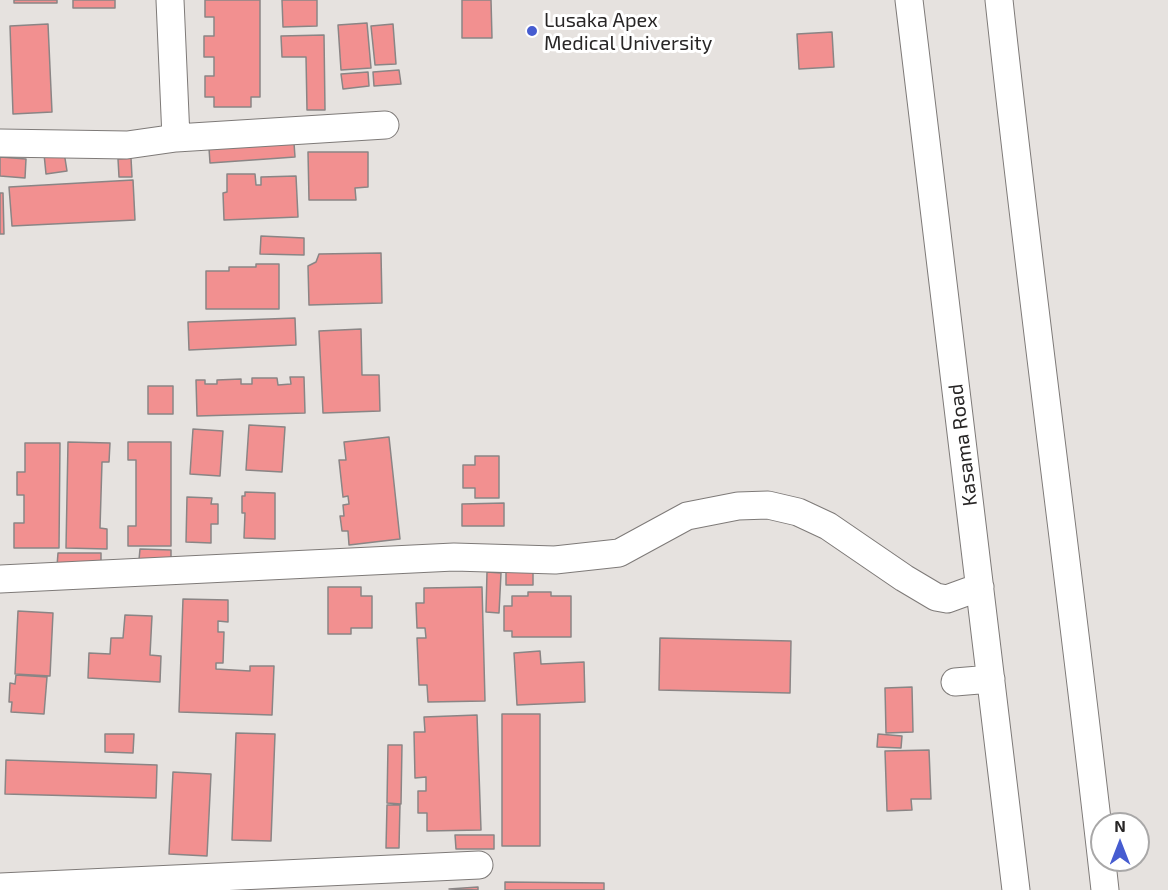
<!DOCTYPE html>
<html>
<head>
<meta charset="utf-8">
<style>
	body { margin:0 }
	#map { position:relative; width:1168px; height:890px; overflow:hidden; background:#e6e2df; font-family:"Exo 2",sans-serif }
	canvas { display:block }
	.north { position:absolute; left:1090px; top:812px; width:60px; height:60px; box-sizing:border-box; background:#fff; border:2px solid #a9a8a8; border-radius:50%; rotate:0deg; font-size:16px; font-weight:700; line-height:24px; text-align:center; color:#282626 }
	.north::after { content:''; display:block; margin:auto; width:21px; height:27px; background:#465cd0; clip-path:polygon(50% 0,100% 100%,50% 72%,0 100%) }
</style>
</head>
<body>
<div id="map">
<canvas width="1168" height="890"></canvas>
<div class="north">N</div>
</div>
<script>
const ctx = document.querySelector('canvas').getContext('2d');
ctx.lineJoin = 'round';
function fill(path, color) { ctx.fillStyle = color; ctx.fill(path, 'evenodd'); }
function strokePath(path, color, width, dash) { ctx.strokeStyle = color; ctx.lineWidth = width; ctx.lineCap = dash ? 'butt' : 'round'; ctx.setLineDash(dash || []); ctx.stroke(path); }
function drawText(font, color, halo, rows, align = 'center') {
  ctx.font = font + ' "Exo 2",sans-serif'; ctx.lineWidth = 6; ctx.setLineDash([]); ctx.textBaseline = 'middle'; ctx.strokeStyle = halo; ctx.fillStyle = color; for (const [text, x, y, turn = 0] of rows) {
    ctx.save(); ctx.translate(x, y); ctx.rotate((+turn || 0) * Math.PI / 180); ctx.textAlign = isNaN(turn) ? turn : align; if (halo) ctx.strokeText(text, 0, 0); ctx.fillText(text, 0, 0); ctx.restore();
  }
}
const building = new Path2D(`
	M 14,0 L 57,0 L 57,3 L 14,3 Z
	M 73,0 L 115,0 L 115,8 L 73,8 Z
	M 205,0 L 260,0 L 260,97 L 251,97 L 251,107 L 214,107 L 214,97 L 205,97 L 205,76 L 214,76 L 214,57 L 204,57 L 204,36 L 214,36 L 214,17 L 205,17 Z
	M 282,0 L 317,0 L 317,26 L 283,27 Z
	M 462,0 L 491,0 L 492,38 L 462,38 Z
	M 367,23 L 371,68 L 341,70 L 338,25 Z
	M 48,24 L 52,112 L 13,114 L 10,26 Z
	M 393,24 L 396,64 L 375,65 L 371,26 Z
	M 832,32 L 834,67 L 799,69 L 797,34 Z
	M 324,35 L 325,110 L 307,110 L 306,57 L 282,57 L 281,36 Z
	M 399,70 L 401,84 L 374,86 L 373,72 Z
	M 368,72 L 369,86 L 343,89 L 341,74 Z
	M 294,143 L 295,157 L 210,163 L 209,148 Z
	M 64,152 L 67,171 L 46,174 L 44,154 Z
	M 308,152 L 368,152 L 368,187 L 355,188 L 356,200 L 309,200 Z
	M 0,157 L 26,159 L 25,178 L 0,176 Z
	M 131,158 L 132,177 L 119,177 L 118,159 Z
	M 227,174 L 255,174 L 256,185 L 261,185 L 261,177 L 296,176 L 298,217 L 224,220 L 223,193 L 227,192 Z
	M 133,180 L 135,220 L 12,226 L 9,187 Z
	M 0,193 L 3,193 L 4,234 L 0,234 Z
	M 261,236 L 304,238 L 304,255 L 260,254 Z
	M 381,253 L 382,303 L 309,305 L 308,266 L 316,262 L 319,254 Z
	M 256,264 L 279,264 L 279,309 L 206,309 L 206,271 L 229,271 L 229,267 L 256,267 Z
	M 295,318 L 296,345 L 189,350 L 188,322 Z
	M 361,329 L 362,375 L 379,375 L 380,411 L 323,413 L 319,331 Z
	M 290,377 L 304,377 L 305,413 L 197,416 L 196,380 L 205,380 L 205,384 L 217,384 L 217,380 L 241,379 L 241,384 L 252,384 L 252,378 L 277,378 L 278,385 L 291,384 Z
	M 148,386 L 173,386 L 173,414 L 148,414 Z
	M 249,425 L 285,427 L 282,472 L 246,470 Z
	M 193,429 L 223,431 L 220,476 L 190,474 Z
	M 389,437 L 400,539 L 349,545 L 348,531 L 342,531 L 340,516 L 344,516 L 343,505 L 349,504 L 348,496 L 343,497 L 339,460 L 346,460 L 344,442 Z
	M 68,442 L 110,443 L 109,462 L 102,462 L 100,528 L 107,529 L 107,549 L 66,548 Z
	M 128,442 L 171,442 L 171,546 L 128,546 L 128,526 L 136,526 L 136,460 L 128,460 Z
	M 25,443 L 60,443 L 59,548 L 14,548 L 14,523 L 24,523 L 24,495 L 17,495 L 17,472 L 25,472 Z
	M 475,456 L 499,456 L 499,498 L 475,498 L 475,488 L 463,488 L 463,465 L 475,465 Z
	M 245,492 L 275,493 L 275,539 L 244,538 L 245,513 L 242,513 L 242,496 L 245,496 Z
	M 187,497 L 212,498 L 211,504 L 218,504 L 218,524 L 211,524 L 211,543 L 186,542 Z
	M 504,503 L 504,526 L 462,526 L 462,504 Z
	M 140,549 L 171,550 L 171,561 L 139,560 Z
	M 58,553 L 101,553 L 101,566 L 57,566 Z
	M 506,571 L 533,571 L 533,585 L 506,585 Z
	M 487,572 L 501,573 L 499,613 L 486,612 Z
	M 328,587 L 361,587 L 361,596 L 372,596 L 372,628 L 351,628 L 351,634 L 328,634 Z
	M 482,587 L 485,701 L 428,702 L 427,685 L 419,685 L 417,638 L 426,638 L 425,628 L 417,628 L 416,603 L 424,603 L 424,588 Z
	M 528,592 L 551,592 L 551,596 L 571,596 L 571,637 L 512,637 L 512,631 L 504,631 L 504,606 L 512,606 L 512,596 L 528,596 Z
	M 183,599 L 228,600 L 228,622 L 218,621 L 218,632 L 224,632 L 223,663 L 216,663 L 216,669 L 250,671 L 250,666 L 274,666 L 272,715 L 179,712 Z
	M 18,611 L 53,613 L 50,676 L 15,674 Z
	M 125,615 L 152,616 L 150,655 L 161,656 L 160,682 L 88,678 L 89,653 L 110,654 L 111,638 L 123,638 Z
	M 660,638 L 791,641 L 790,693 L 659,690 Z
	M 540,651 L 541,664 L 584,662 L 585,702 L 517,705 L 514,653 Z
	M 16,675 L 47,677 L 44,714 L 11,712 L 12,702 L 9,702 L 10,683 L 15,684 Z
	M 912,687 L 913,732 L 886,733 L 885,688 Z
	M 502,714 L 540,714 L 540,846 L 502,846 Z
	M 477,715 L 481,830 L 427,831 L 427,813 L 418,813 L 418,791 L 426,791 L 426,777 L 415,778 L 414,732 L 425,732 L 424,717 Z
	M 236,733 L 275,734 L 271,841 L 232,840 Z
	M 105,734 L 134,734 L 133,753 L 105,752 Z
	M 878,734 L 902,736 L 901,748 L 877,747 Z
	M 388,745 L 402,745 L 401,804 L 387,803 Z
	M 929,750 L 931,799 L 911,799 L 912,810 L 887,811 L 885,751 Z
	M 6,760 L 157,765 L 156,798 L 5,794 Z
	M 173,772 L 211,774 L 207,856 L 169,854 Z
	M 387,805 L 400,805 L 399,848 L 386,848 Z
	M 455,835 L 494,835 L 494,849 L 456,849 Z
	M 505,882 L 604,883 L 604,890 L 505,890 Z
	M 478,887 L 478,890 L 449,889 Z`);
const minor = new Path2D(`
	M 170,0 L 176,138
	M 909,0 L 1016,890
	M 999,0 C 1031,297 1072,593 1105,890
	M 0,143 L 127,145 L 176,138 L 385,125
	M 0,579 L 454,557 L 555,560 L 619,553 L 687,516 L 738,506 L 768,505 L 798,512 L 828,526 L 904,578 L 936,597 L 947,599 L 980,587
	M 955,682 L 991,679
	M 0,887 L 479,865`);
const markers = [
	[532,31,6,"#465cd0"]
];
const poiNames = [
	["Lusaka Apex",544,20],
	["Medical University",544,43]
];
const streetNames = [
	["Kasama Road",963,445,-97]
];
fill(building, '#f29090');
strokePath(building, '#8a8585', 1.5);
strokePath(minor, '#7e7a78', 29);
strokePath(minor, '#fff', 27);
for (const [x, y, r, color] of markers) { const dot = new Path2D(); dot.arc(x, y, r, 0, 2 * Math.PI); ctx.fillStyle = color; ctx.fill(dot); strokePath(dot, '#fff', 2); }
drawText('20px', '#282626', '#fff', poiNames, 'left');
drawText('20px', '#282626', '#fff', streetNames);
</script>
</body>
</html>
